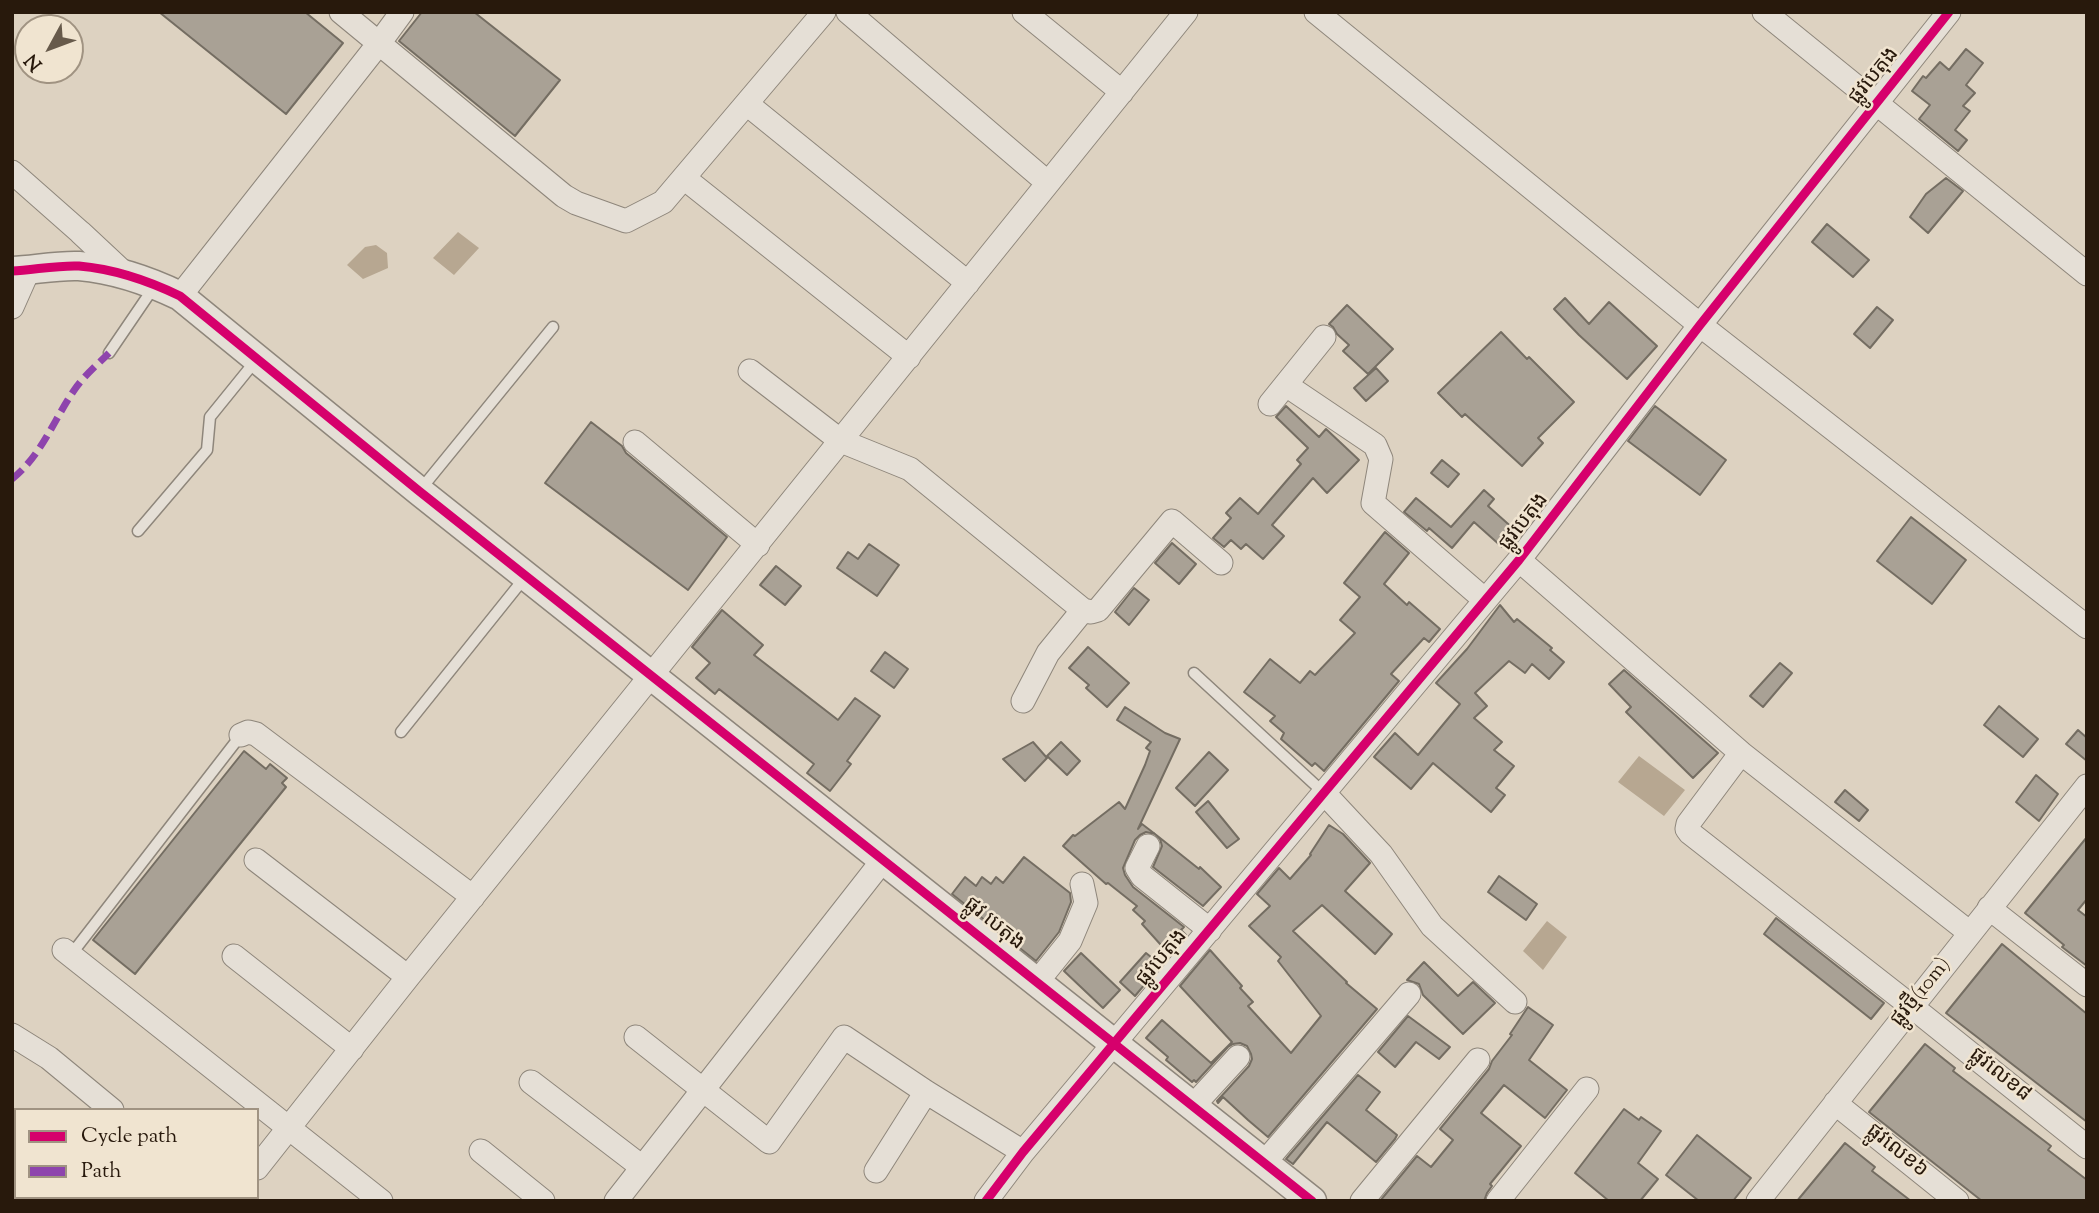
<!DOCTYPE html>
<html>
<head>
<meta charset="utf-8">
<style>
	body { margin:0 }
	#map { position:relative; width:2099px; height:1213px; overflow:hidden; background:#ddd2c1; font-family:"Sorts Mill Goudy",serif }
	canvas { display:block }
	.frame { position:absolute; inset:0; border:14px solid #28190c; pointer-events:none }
	.legend { position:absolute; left:14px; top:1108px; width:245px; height:91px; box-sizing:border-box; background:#f0e4d0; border:2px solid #a09382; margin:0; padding:9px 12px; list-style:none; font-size:21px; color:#28190c }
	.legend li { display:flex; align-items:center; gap:14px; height:35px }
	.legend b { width:35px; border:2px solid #a09382 }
	.north { position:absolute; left:14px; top:14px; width:70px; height:70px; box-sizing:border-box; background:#f0e4d0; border:2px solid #a09382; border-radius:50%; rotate:229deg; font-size:19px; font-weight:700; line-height:28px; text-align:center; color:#28190c }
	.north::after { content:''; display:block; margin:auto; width:24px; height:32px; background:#675a4b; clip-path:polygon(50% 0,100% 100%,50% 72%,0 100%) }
</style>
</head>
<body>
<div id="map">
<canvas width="2099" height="1213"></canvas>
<div class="frame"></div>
<ul class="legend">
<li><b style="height:9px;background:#d6006c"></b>Cycle path</li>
<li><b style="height:9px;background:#8e44ad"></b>Path</li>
</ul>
<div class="north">N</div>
</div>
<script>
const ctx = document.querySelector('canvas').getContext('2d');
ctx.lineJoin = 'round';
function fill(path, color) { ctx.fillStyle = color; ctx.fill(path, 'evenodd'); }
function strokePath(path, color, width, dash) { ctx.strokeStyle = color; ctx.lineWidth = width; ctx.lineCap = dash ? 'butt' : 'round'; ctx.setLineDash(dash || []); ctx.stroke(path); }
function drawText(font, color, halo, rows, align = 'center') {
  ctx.font = font + ' "Sorts Mill Goudy","Noto Sans Khmer",serif'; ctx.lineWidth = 5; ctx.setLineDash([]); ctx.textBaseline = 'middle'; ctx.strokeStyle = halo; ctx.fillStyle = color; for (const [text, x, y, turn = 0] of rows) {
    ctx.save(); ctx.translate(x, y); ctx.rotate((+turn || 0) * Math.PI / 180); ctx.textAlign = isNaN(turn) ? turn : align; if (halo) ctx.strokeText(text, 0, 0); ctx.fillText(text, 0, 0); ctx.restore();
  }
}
const water = new Path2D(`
	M 458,232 L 479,248 L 454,275 L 433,258 Z
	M 376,245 L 387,253 L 388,268 L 363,279 L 347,265 L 365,247 Z
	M 1639,756 L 1685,790 L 1664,816 L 1618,782 Z
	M 1547,921 L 1567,937 L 1543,970 L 1523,951 Z`);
const building = new Path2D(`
	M 159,12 L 305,12 L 343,43 L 286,114 Z
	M 422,12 L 474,12 L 560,80 L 515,136 L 399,41 Z
	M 1966,49 L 1983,63 L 1966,85 L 1975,93 L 1963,106 L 1970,111 L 1955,130 L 1967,140 L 1958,151 L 1919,119 L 1930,105 L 1912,91 L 1923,76 L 1926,78 L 1940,62 L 1949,70 Z
	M 1946,178 L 1963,191 L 1928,233 L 1910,217 L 1926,194 Z
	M 1827,224 L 1869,260 L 1853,277 L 1812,242 Z
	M 1565,298 L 1589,324 L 1609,302 L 1657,346 L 1627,379 L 1579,335 L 1554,309 Z
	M 1347,305 L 1393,349 L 1368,374 L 1343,351 L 1349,345 L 1337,334 L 1333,327 L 1329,324 Z
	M 1877,307 L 1893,320 L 1870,348 L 1854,334 Z
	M 1501,332 L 1527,359 L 1529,357 L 1574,402 L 1538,438 L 1543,443 L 1522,466 L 1465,414 L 1462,417 L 1438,393 Z
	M 1376,368 L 1388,381 L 1366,401 L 1354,388 Z
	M 1286,406 L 1319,437 L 1326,429 L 1359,460 L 1327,493 L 1313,478 L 1272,525 L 1284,536 L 1263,559 L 1246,544 L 1241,549 L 1231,540 L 1224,547 L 1213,538 L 1231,518 L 1226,513 L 1240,498 L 1258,514 L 1301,464 L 1297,460 L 1308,448 L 1276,417 Z
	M 1655,406 L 1726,460 L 1700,495 L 1628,441 Z
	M 591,422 L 622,446 L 626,453 L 727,537 L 688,590 L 545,483 Z
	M 1442,460 L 1459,474 L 1448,487 L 1431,473 Z
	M 1484,490 L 1494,499 L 1488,506 L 1516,531 L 1502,547 L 1474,522 L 1452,548 L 1429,528 L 1427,531 L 1404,512 L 1416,498 L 1451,527 Z
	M 1911,517 L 1966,560 L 1932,604 L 1877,561 Z
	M 1385,532 L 1409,553 L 1384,584 L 1407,605 L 1409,602 L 1440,629 L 1429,642 L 1424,638 L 1391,674 L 1399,681 L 1324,771 L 1315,763 L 1312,766 L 1281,739 L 1284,733 L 1270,721 L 1275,716 L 1244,692 L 1270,659 L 1300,683 L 1310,671 L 1315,675 L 1355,633 L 1340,620 L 1360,597 L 1344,583 Z
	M 1172,543 L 1196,564 L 1179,584 L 1155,563 Z
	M 869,544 L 899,565 L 877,596 L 837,568 L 848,552 L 858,559 Z
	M 776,566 L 801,586 L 785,605 L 760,585 Z
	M 1134,588 L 1149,600 L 1129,625 L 1115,612 Z
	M 1500,605 L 1514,622 L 1517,619 L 1552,648 L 1550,650 L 1564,662 L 1549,679 L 1532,664 L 1525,673 L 1509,661 L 1475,693 L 1487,706 L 1474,718 L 1502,742 L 1494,750 L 1514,766 L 1496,788 L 1505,795 L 1491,812 L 1433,763 L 1411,789 L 1374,757 L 1395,733 L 1418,755 L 1460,704 L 1436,683 L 1467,649 Z
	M 722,610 L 763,645 L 754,655 L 838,720 L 855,698 L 880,716 L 847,761 L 851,764 L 830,791 L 807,773 L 814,764 L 719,689 L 715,694 L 696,678 L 710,663 L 692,647 Z
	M 1088,647 L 1129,683 L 1107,707 L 1086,688 L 1089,685 L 1069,668 Z
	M 885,652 L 908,669 L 894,688 L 871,671 Z
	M 1780,663 L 1792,673 L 1763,707 L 1750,696 Z
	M 1624,670 L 1718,753 L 1693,778 L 1626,712 L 1631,707 L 1609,684 Z
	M 1999,706 L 2038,739 L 2023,757 L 1984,725 Z
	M 1125,707 L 1165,733 L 1180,739 L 1138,829 L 1142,824 L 1155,834 L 1146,832 L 1140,835 L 1135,840 L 1123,868 L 1125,875 L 1133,887 L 1184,927 L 1181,930 L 1186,935 L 1170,955 L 1142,924 L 1145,921 L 1133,910 L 1137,906 L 1108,883 L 1106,884 L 1063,846 L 1073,835 L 1075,836 L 1119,802 L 1125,809 L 1145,765 L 1150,751 L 1146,748 L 1151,742 L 1117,720 Z
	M 2078,730 L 2087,738 L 2087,761 L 2066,744 Z
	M 1033,742 L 1047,758 L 1025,781 L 1003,759 Z
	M 1061,742 L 1080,761 L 1067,775 L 1047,756 Z
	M 244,751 L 266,769 L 270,764 L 287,778 L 282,783 L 286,787 L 135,974 L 93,940 Z
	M 1209,752 L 1228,770 L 1195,806 L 1176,788 Z
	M 2036,775 L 2058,794 L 2039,821 L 2016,802 Z
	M 1845,790 L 1868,810 L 1859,821 L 1835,802 Z
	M 1208,801 L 1239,839 L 1227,848 L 1196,812 Z
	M 1329,825 L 1343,834 L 1370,863 L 1345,891 L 1392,934 L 1375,954 L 1322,905 L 1293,931 L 1347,982 L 1346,983 L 1377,1009 L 1268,1137 L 1248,1120 L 1223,1097 L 1218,1103 L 1217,1101 L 1249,1066 L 1252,1059 L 1251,1054 L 1247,1046 L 1240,1043 L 1233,1044 L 1228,1047 L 1196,1082 L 1194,1080 L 1192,1082 L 1166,1060 L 1168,1057 L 1146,1038 L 1162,1020 L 1211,1063 L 1232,1042 L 1180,986 L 1210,950 L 1242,986 L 1240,988 L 1253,1002 L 1248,1006 L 1291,1053 L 1321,1016 L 1278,961 L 1281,957 L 1249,926 L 1270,906 L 1257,894 L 1279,868 L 1290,879 L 1311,855 L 1310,854 Z
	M 1155,834 L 1199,869 L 1200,867 L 1221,887 L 1203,906 L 1153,867 L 1162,846 L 1160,839 Z
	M 2087,837 L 2087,899 L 2078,910 L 2087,917 L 2087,966 L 2062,947 L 2064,945 L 2025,913 Z
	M 1024,857 L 1070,893 L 1071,902 L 1059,932 L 1036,961 L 952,894 L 965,877 L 976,886 L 982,877 L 991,884 L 996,877 L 1003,883 Z
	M 1499,876 L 1537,904 L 1526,920 L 1488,892 Z
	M 1776,918 L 1884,1003 L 1871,1019 L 1764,934 Z
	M 2002,944 L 2087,1014 L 2087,1122 L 1946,1013 Z
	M 1081,953 L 1120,990 L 1103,1008 L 1064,971 Z
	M 1146,953 L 1161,965 L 1135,996 L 1120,982 Z
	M 1424,962 L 1458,996 L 1473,982 L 1495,1003 L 1463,1034 L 1423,995 L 1419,984 L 1407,980 Z
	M 1528,1007 L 1553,1025 L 1529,1060 L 1567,1090 L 1545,1118 L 1504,1085 L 1481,1113 L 1521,1146 L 1490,1184 L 1492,1186 L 1487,1193 L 1484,1201 L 1380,1201 L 1417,1156 L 1431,1167 L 1453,1140 L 1440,1129 L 1489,1069 L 1492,1061 L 1512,1035 L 1510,1034 Z
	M 1408,1016 L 1450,1047 L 1439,1059 L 1416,1042 L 1395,1067 L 1378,1052 Z
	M 1925,1044 L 1955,1068 L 1953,1071 L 2051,1146 L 2048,1150 L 2087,1180 L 2087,1201 L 1982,1201 L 1869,1112 Z
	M 1358,1075 L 1380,1092 L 1366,1110 L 1397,1135 L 1395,1139 L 1376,1162 L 1327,1122 L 1293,1164 L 1286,1159 Z
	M 1624,1109 L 1639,1120 L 1641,1117 L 1661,1131 L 1638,1163 L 1658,1179 L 1640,1201 L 1609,1201 L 1575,1173 Z
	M 1697,1135 L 1751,1178 L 1733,1201 L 1699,1201 L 1666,1175 Z
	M 1845,1143 L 1875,1167 L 1872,1171 L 1911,1201 L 1797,1201 Z`);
const service = new Path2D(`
	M 109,353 L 154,287
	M 421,489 L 553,327
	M 138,531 L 207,450 L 210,417 L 257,359
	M 1194,673 L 1324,793
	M 401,732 L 526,576
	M 70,956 L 241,735`);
const minor = new Path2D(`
	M 341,12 L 564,196 L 576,203 L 626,221 L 663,202 L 824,12
	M 848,12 L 1048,183
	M 1024,12 L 1122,92
	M 1316,12 L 1700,325 L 2087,627
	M 1764,12 L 2087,274
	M 747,104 L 968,283
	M 12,172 L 80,232 L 126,275
	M 684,178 L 909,357
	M 180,296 L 380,42 L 402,12
	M 12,307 L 28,271
	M 750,371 L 841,441 L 910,469 L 1083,610 L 1091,612 L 1098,610 L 1172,521 L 1221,563
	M 1286,385 L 1375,445 L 1381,459 L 1373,503 L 1485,600
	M 1270,404 L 1324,337
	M 635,442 L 758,545
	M 1519,560 L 1741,753 L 1688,824 L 1687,829 L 1690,833 L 1911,1006 L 2087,1147
	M 1023,701 L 1048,653 L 1083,610
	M 241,735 L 248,732 L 256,734 L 473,897
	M 1741,753 L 1970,933
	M 1324,793 L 1381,854 L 1432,926 L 1515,1002
	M 1148,846 L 1137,868 L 1142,876 L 1210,930
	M 256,860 L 408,977
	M 1989,908 L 2087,985
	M 64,950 L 381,1201
	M 234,956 L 352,1049
	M 1037,982 L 1070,941 L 1086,903 L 1082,884
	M 12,1035 L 49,1058 L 112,1110
	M 636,1037 L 769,1142 L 844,1037 L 926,1092 L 1023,1152
	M 531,1082 L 642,1167
	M 1835,1103 L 1957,1201
	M 1192,1107 L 1238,1057
	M 12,1149 L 16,1152
	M 481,1151 L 543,1201
	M 1264,1163 L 1409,994
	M 257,1168 L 408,977 L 1186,12
	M 876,1171 L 926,1092
	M 70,1197 L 74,1201
	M 220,1197 L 224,1201
	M 616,1201 L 883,860
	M 986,1201 L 1023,1152 L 1519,560 L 1700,325 L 1949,12
	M 1362,1201 L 1478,1060
	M 1498,1201 L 1587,1089
	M 1758,1201 L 2087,786`);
const tertiary = new Path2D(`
	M 12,271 C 34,270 57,265 79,266 C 114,269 149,281 180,296 L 419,491 L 1312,1201`);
const quiet = new Path2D(`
	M 12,479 C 42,455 54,419 75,389 C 84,376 98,364 109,353`);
const cycleway = new Path2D(`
	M 12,271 C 34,270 57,265 79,266 C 114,269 149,281 180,296 L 419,491 L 1312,1201
	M 986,1201 L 1023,1152 L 1519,560 L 1700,325 L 1949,12`);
const streetNames = [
	["ផ្លូវបេតុង",1875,77,-51],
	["ផ្លូវបេតុង",1525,523,-52],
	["ផ្លូវ បេតុង",993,925,39],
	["ផ្លូវបេតុង",1163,959,-50],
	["ផ្លូវថ្មី(10m)",1922,993,-51],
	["ផ្លូវលេខ៨",1999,1076,39],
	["ផ្លូវលេខ៦",1896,1152,39]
];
fill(water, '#b7a791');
fill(building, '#a9a195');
strokePath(building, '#746d62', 2);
strokePath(service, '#8e867b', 13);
strokePath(minor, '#8e867b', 25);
strokePath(tertiary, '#8e867b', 31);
strokePath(service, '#e5dfd6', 10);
strokePath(minor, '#e5dfd6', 23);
strokePath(tertiary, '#e5dfd6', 28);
strokePath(quiet, '#8e44ad', 7, [14, 7]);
strokePath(cycleway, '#d6006c', 9);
drawText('21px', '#28190c', '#f0e4d0', streetNames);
</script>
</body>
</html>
